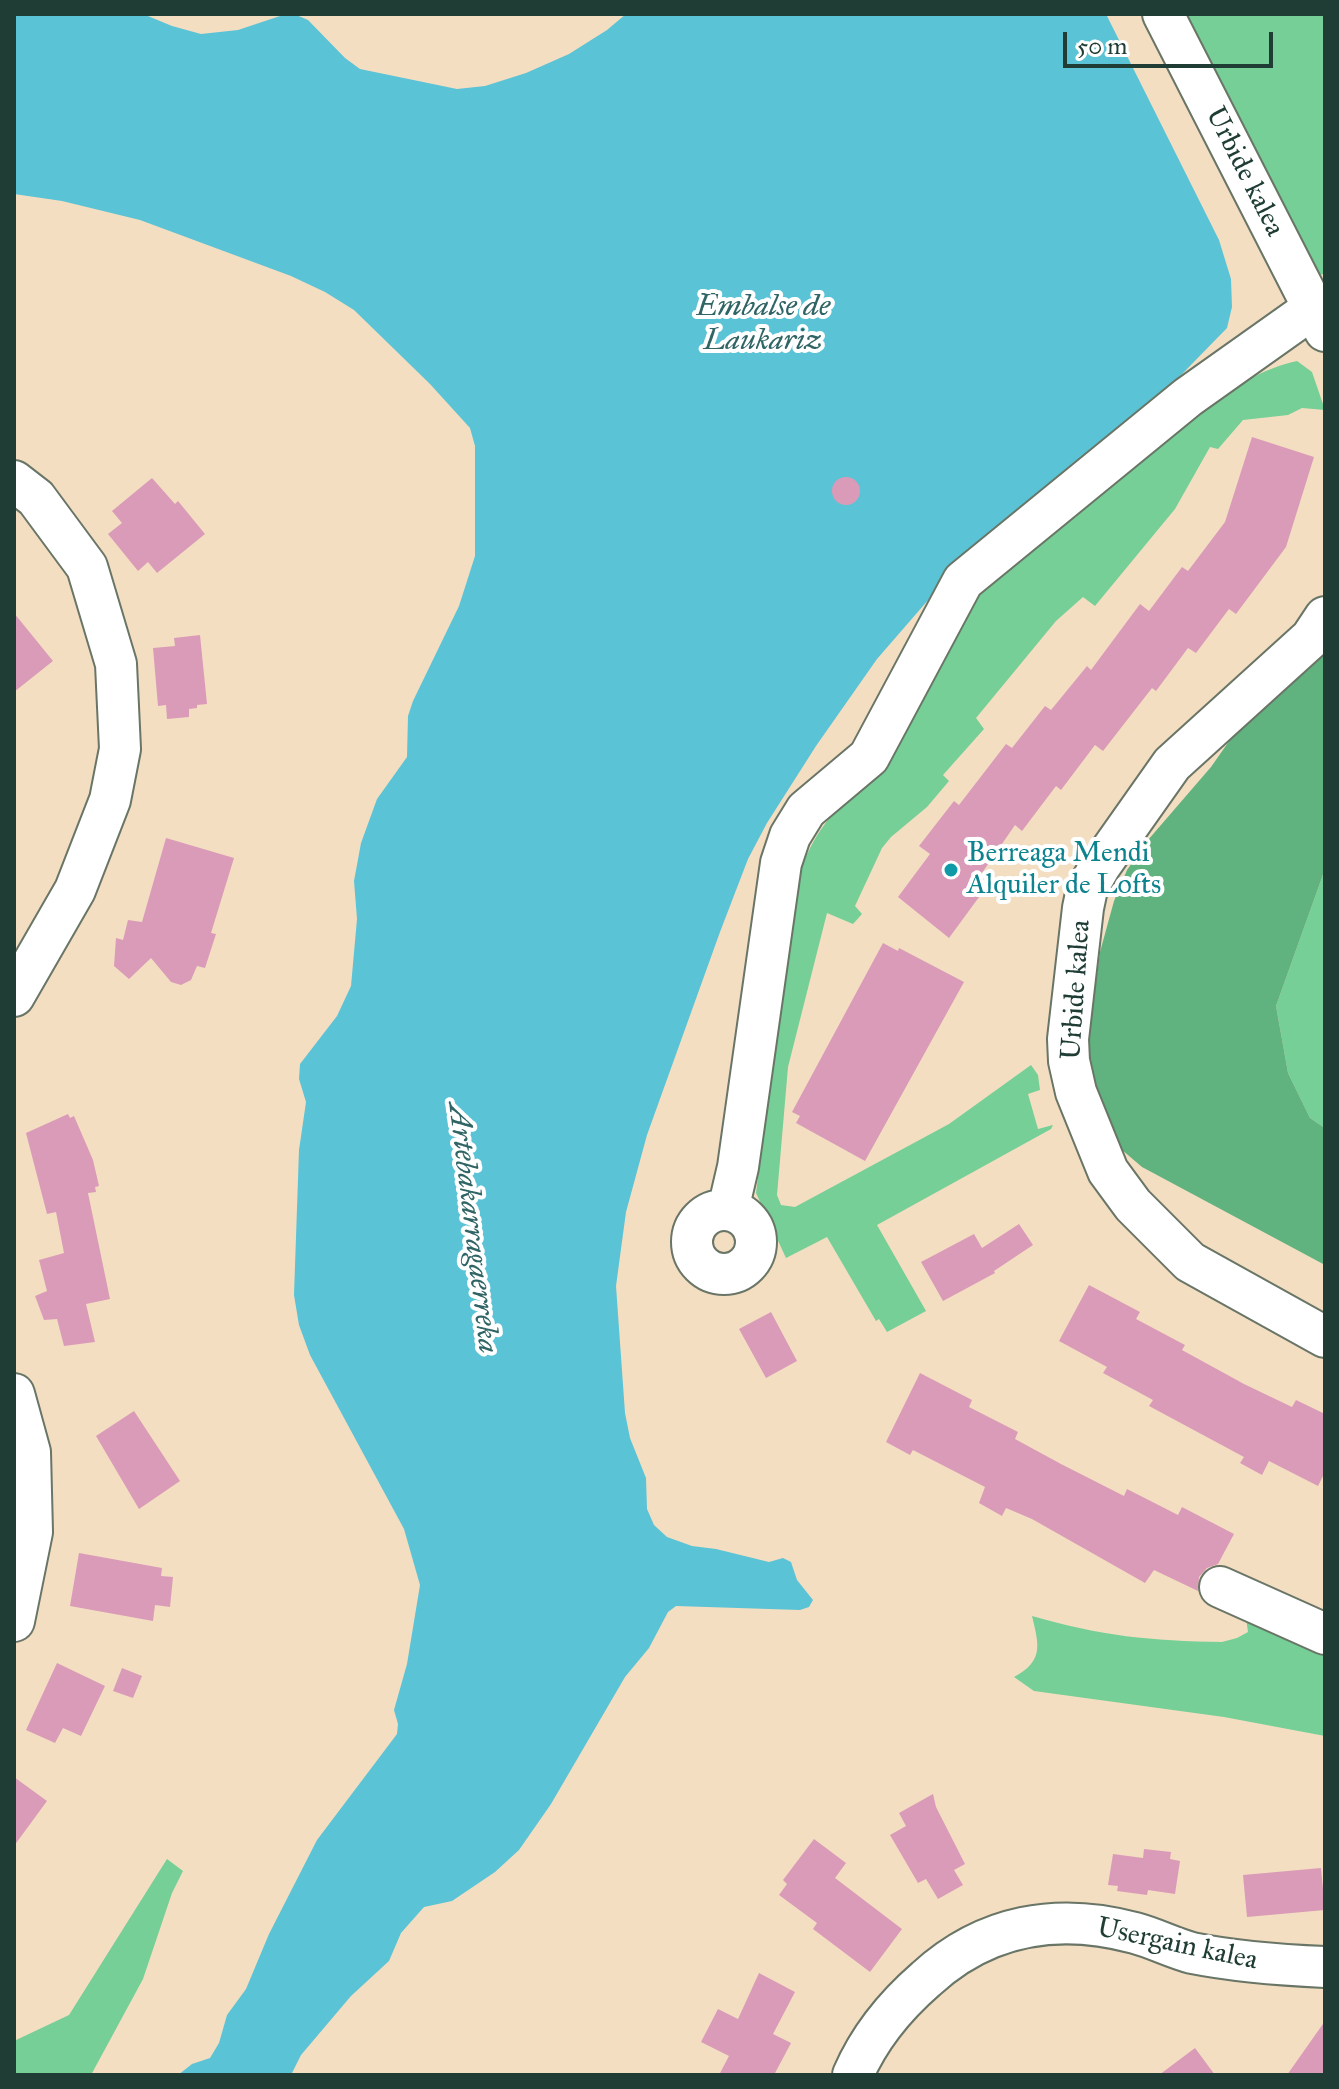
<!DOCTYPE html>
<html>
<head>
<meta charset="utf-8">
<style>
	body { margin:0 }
	#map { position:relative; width:1339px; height:2089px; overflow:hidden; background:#f3dec2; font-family:"IM FELL Great Primer",serif }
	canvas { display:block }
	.frame { position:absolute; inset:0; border:16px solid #1f3d34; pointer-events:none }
	.scale { position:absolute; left:1063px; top:32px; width:210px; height:36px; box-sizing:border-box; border:4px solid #1f3d34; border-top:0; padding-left:10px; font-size:24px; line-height:28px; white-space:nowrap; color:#1f3d34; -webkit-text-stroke:6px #fff; paint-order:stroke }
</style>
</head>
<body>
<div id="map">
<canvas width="1339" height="2089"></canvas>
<div class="frame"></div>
<div class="scale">50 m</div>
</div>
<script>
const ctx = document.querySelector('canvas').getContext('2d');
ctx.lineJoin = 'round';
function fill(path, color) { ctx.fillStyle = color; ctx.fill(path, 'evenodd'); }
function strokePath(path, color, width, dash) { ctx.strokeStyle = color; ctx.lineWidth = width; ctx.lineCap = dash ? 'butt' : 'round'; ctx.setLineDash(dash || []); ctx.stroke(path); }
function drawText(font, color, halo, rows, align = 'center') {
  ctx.font = font + ' "IM FELL Great Primer",serif'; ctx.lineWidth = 8; ctx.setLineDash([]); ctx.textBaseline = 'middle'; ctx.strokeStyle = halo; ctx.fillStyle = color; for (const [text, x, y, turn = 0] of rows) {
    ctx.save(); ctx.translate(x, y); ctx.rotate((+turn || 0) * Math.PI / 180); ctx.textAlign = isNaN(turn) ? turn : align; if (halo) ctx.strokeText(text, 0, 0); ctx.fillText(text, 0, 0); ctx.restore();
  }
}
const green = new Path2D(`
	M 1177,14 L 1325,14 L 1325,274 L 1316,275 L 1214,71 Z
	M 1297,361 L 1312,372 L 1325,410 L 1302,408 L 1288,415 L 1243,420 L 1218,449 L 1210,447 L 1175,509 L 1095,606 L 1083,597 L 1056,621 L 976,718 L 984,729 L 943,775 L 949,781 L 927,807 L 891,837 L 882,848 L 855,906 L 862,914 L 853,924 L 827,913 L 788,1067 L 777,1195 L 781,1205 L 795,1207 L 949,1124 L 1031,1065 L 1038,1075 L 1040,1090 L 1028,1094 L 1038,1129 L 1053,1125 L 1051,1129 L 877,1225 L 926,1311 L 887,1332 L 879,1319 L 876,1321 L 827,1237 L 786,1258 L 756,1193 L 796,883 C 804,858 815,834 833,814 C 853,793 876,778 892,754 C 924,708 936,652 969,608 C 1003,561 1055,528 1101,492 C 1153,450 1231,374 1297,361 Z
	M 1325,869 L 1325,1128 L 1310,1118 L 1288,1073 L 1276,1006 Z
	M 1245,1611 L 1325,1644 L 1325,1736 L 1224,1717 L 1034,1691 L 1014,1677 C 1044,1661 1039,1645 1032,1616 C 1101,1636 1151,1641 1222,1642 L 1237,1638 L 1248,1632 Z
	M 167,1859 L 183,1871 L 172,1893 L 143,1979 L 91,2075 L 14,2075 L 14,2041 L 69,2015 Z`);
const forest = new Path2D(`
	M 1325,623 L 1325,869 L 1276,1006 L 1288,1073 L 1310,1118 L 1325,1128 L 1325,1265 L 1142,1167 L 1115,1144 L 1088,1070 L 1088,1042 L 1100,952 L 1114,901 L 1127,870 L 1148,840 L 1211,767 L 1260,697 Z`);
const water = new Path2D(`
	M 14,14 L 143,14 L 172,26 L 201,34 L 238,30 L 280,16 L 294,14 L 308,20 L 345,58 L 360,69 L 457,89 L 485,86 L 526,73 L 569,54 L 607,30 L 626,14 L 1106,14 L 1219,240 L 1231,279 L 1232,307 L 1227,328 L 1146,411 L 949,576 L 877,659 L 816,746 L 767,823 L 748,859 L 720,932 L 647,1135 L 626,1212 L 616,1286 L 625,1413 L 630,1438 L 646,1478 L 647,1509 L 654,1525 L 667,1537 L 692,1546 L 716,1549 L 769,1562 L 783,1558 L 791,1562 L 797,1580 L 813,1600 L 809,1607 L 800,1610 L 676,1606 L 668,1612 L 649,1648 L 625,1677 L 551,1804 L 519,1850 L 495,1872 L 452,1901 L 424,1907 L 401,1933 L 389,1961 L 351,1996 L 301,2055 L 291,2075 L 178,2075 L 192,2064 L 210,2058 L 219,2043 L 227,2015 L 246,1989 L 269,1934 L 317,1840 L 397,1734 L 398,1724 L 394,1710 L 407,1664 L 420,1585 L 404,1529 L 310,1355 L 299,1325 L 294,1295 L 299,1150 L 306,1102 L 299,1079 L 300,1064 L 337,1016 L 351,986 L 357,919 L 354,881 L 361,843 L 377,799 L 407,757 L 408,716 L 413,701 L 459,606 L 475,556 L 475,446 L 470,428 L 430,384 L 354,310 L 325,292 L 291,276 L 140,220 L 62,201 L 14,194 Z`);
const building = new Path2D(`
	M 1252,437 L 1314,457 L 1286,547 L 1236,614 L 1229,609 L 1196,653 L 1188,648 L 1156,691 L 1152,688 L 1103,751 L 1095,745 L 1061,790 L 1056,786 L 1022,831 L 1015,825 L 973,886 L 982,893 L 949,938 L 898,897 L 930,854 L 919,846 L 954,801 L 959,805 L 1006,744 L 1012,748 L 1045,706 L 1051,710 L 1087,666 L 1091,670 L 1140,604 L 1149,611 L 1182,567 L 1188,571 L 1225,522 Z
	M832 491a14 14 0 1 1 28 0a14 14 0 1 1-28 0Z
	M 152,478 L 175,504 L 178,501 L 205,534 L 157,573 L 148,562 L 138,571 L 108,534 L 122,523 L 112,511 Z
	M 14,613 L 53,661 L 14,692 Z
	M 200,635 L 207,704 L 197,705 L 197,708 L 189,709 L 189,717 L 167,719 L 166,705 L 158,706 L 153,648 L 175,646 L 174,638 Z
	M 166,838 L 234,858 L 211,933 L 216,934 L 205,968 L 197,966 L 191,980 L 181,985 L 171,982 L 151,958 L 129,979 L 114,966 L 116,938 L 123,940 L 128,920 L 142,922 Z
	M 883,943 L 898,951 L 899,948 L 964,982 L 865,1161 L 796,1123 L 800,1116 L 792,1112 Z
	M 68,1114 L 70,1118 L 74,1116 L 93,1160 L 99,1186 L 95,1187 L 96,1192 L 88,1193 L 110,1299 L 86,1304 L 95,1342 L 64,1346 L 57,1319 L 44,1320 L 35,1296 L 47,1291 L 39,1260 L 64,1253 L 56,1212 L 47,1214 L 26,1133 Z
	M 1019,1224 L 1033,1245 L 994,1271 L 995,1273 L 943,1301 L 921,1262 L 974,1234 L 982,1248 Z
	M 1089,1285 L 1140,1312 L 1136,1319 L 1185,1345 L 1182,1350 L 1244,1384 L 1292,1407 L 1296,1400 L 1325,1414 L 1325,1472 L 1318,1486 L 1269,1461 L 1262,1475 L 1240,1463 L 1244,1457 L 1149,1406 L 1153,1400 L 1103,1373 L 1107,1367 L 1059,1341 Z
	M 771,1312 L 797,1361 L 766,1378 L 739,1329 Z
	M 920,1373 L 972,1400 L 969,1407 L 1018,1432 L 1015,1439 L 1061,1464 L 1124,1496 L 1127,1489 L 1178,1515 L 1182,1507 L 1234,1534 L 1218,1564 L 1207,1568 L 1199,1577 L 1198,1591 L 1154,1570 L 1145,1583 L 1032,1519 L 1006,1508 L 1002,1516 L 979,1503 L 985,1487 L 913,1450 L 910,1455 L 886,1442 Z
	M 134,1411 L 180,1481 L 139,1509 L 96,1436 Z
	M 79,1553 L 162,1568 L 161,1576 L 173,1577 L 170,1607 L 155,1605 L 153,1621 L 70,1606 Z
	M 57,1663 L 105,1686 L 81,1736 L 63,1728 L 55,1743 L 26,1730 Z
	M 122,1668 L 142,1676 L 133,1698 L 113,1691 Z
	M 14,1777 L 47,1801 L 14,1846 Z
	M 933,1794 L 936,1807 L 965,1864 L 954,1870 L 963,1885 L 938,1899 L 926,1879 L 918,1883 L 890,1835 L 906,1826 L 899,1813 Z
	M 814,1839 L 846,1863 L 835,1878 L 902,1929 L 870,1972 L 813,1929 L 817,1923 L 779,1895 L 787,1884 L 783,1880 Z
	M 1144,1849 L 1171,1852 L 1170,1859 L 1180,1861 L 1175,1894 L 1148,1890 L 1147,1895 L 1117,1891 L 1118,1886 L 1108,1885 L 1113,1854 L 1143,1858 Z
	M 1321,1868 L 1325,1910 L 1247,1917 L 1243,1875 Z
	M 759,1973 L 795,1992 L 773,2034 L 791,2043 L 774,2075 L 719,2075 L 729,2056 L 701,2042 L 718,2009 L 738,2019 Z
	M 1325,2021 L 1325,2075 L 1287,2075 Z
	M 1195,2048 L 1215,2075 L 1159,2075 Z`);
const minor = new Path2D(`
	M 1163,14 L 1325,331
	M 14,481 L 36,498 L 87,567 L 116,664 L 120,749 L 110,800 L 75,890 L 14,996
	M 1325,617 L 1311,638 L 1172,764 L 1100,866 L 1087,889 L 1083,908 L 1068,1039 L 1069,1061 L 1076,1092 L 1108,1171 L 1133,1205 L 1190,1262 L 1325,1337
	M 728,1210 L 738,1167 L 781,863 L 790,836 L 806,810 L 869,757 L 963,581 L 1188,397 L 1312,309
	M692 1242a32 32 0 1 1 64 0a32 32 0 1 1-64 0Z
	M 14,1394 L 30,1452 L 32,1532 L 14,1621
	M 1220,1587 L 1325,1634
	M 853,2075 C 869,2038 896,2005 926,1979 C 985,1925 1057,1912 1135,1933 C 1154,1938 1173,1948 1192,1953 C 1237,1962 1280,1965 1325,1967`);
const markers = [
	[951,870,8,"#0f9aa8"]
];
const streetNames = [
	["Urbide kalea",1244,172,63],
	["Urbide kalea",1077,990,-86],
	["Usergain kalea",1177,1945,12]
];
const cultureNames = [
	["Berreaga Mendi",967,854],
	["Alquiler de Lofts",967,886]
];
const waterNames = [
	["Embalse de",763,308],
	["Laukariz",763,342],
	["Artebakarragaerreka",472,1228,83]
];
fill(green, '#75cf96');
fill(forest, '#60b27f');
fill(water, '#5ac3d6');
fill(building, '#da9bb8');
strokePath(minor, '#697566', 44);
strokePath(minor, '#fff', 40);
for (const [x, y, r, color] of markers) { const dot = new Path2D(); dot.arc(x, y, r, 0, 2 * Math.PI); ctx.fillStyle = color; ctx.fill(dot); strokePath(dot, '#fff', 3); }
drawText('28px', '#1f3d34', '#fff', streetNames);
drawText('28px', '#0d838f', '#fff', cultureNames, 'left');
drawText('italic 30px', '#316565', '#fff', waterNames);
</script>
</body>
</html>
